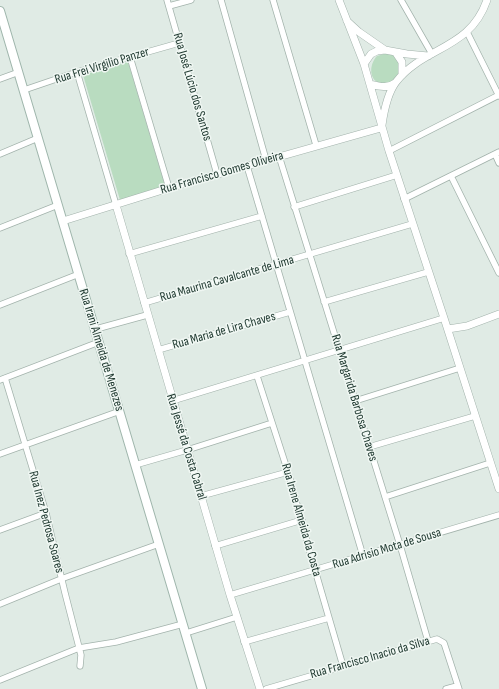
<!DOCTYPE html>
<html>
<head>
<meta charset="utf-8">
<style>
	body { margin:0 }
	canvas { display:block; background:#e0ebe5 }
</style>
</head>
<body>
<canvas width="499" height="689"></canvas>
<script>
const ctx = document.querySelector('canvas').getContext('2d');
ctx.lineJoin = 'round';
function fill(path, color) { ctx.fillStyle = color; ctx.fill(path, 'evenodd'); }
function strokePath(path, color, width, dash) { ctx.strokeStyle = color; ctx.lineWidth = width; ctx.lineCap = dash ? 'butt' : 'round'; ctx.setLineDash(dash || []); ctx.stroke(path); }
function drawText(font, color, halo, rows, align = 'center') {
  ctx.font = font + ' "Sofia Sans Condensed",sans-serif'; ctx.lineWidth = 3; ctx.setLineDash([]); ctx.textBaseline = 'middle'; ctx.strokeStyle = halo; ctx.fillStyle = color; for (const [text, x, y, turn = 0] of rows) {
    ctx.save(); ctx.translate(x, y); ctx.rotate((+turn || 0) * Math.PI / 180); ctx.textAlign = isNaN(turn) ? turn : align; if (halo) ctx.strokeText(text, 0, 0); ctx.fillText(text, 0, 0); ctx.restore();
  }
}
const green = new Path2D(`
	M 387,53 L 397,57 L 402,72 L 393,83 C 390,83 386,84 383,84 C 368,82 369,64 377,56 Z
	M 128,62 L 165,186 L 120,200 L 83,75 Z`);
const minor = new Path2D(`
	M 167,0 L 217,174
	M 221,0 L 266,160
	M 273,0 L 316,145
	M 401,0 L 432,54
	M 169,6 L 191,0
	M 467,32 L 499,96
	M 130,57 L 169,188
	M 77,72 L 116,205
	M 0,79 L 19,72
	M 24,90 L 77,72 L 179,43
	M 389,151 L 499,95
	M 0,154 L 38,138
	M 495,154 L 499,163
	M 279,156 L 400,545 L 428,641
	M 247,166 L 363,556
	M 451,176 L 499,273
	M 404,199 L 499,152
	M 294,207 L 397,175
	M 0,228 L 58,205
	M 129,254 L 262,216
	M 324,302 L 428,272
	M 144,303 L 412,224
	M 0,305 L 79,274
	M 96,329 L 147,315
	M 158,350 L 290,312
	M 257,376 L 288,472 L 315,570 L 343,666
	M 5,378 L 46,513 L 65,593 L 81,655 L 80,666
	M 0,380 L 99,342
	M 172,401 L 444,318
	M 355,401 L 460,368
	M 369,447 L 475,416
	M 0,454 L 120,411
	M 135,465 L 187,450 L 272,423
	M 201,496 L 288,472
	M 385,497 L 490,463
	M 0,530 L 46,513
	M 215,546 L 302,520
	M 230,595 L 499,515
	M 0,604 L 61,579 L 159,544
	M 186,633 L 237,617
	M 244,642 L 329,618
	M 0,680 L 79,648 L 116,642 L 183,624
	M 266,689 L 437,639 L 444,643 L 459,689
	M 446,689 L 457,686`);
const tertiary = new Path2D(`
	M 339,0 L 364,64 L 389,151 L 444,318 L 499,489
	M 347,21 L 359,32 L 385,50
	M 396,53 L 402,62 L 402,75
	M 364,64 L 371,54 L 377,51 L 385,50 L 407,54 L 428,56
	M 370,84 C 378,86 388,89 395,83
	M 382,125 C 384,111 387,94 396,82 C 424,46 470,50 487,0
	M 116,205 L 230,595 L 260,689
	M 63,221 L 169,188 L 381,128
	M 448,329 L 467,326 L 499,314`);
const secondary = new Path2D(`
	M 0,11 L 202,689`);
const streetNames = [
	["Rua Frei Virgilio Panzer",102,66,-17],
	["Rua José Lúcio dos Santos",192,87,74],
	["Rua Francisco Gomes Oliveira",222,173,-16],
	["Rua Maurina Cavalcante de Lima",227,279,-16],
	["Rua Maria de Lira Chaves",224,331,-16],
	["Rua Irani Almeida de Menezes",101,350,73],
	["Rua Margarida Barbosa Chaves",354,398,73],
	["Rua Jessé da Costa Cabral",186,447,73],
	["Rua Irene Almeida da Costa",301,520,74],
	["Rua Inez Pedrosa Soares",46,522,75],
	["Rua Adrisio Mota de Sousa",387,549,-17],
	["Rua Francisco Inacio da Silva",370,658,-16]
];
fill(green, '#b9dcc0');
strokePath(minor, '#a3b3ac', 7);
strokePath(tertiary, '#a3b3ac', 8);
strokePath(secondary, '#9fb6ac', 10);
strokePath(minor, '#fff', 5.5);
strokePath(tertiary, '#fff', 7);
strokePath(secondary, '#fff', 8);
drawText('13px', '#213b32', '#f0f7f3', streetNames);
</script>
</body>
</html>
